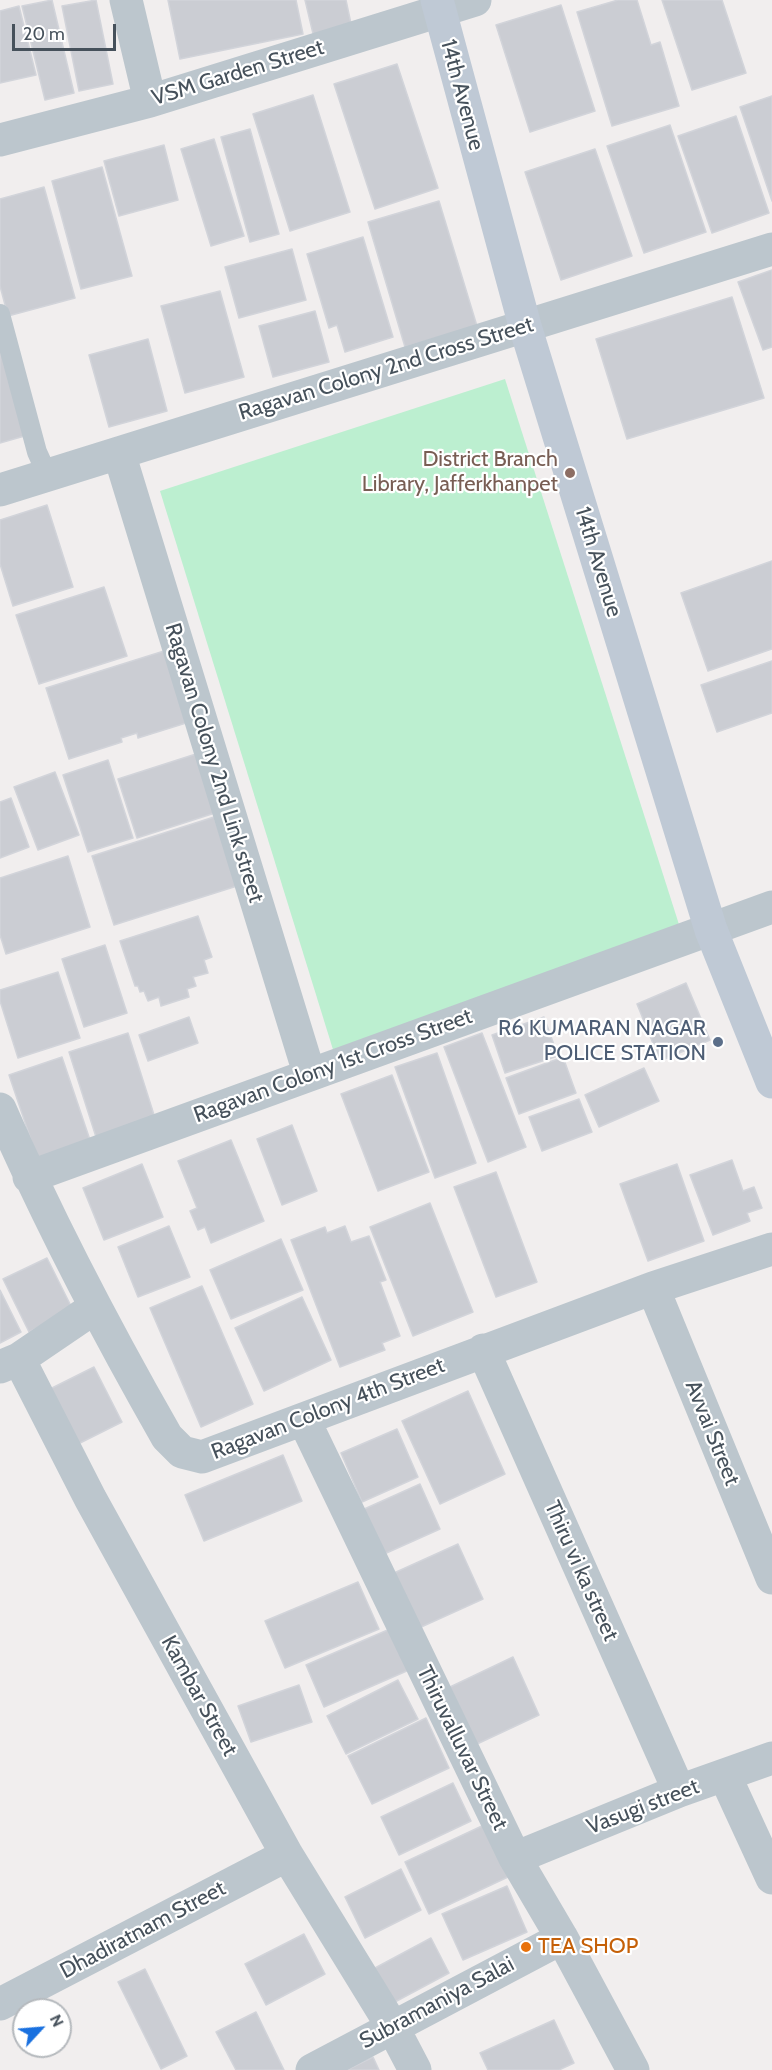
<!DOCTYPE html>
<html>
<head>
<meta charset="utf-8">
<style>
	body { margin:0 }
	#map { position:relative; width:772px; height:2070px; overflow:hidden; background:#f1eeee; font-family:Cabin,sans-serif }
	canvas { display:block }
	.north { position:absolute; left:12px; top:1998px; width:60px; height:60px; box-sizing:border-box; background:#fff; border:2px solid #b5b9bd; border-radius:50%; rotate:64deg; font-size:16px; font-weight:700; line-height:24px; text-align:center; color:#46515b }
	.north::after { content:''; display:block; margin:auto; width:21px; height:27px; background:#1970df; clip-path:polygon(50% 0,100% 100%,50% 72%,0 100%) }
	.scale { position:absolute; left:12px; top:24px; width:104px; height:27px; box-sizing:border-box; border:3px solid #46515b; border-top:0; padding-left:8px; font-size:18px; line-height:21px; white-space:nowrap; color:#46515b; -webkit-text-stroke:4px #fff; paint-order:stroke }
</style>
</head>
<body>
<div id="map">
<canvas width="772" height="2070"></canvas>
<div class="north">N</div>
<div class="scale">20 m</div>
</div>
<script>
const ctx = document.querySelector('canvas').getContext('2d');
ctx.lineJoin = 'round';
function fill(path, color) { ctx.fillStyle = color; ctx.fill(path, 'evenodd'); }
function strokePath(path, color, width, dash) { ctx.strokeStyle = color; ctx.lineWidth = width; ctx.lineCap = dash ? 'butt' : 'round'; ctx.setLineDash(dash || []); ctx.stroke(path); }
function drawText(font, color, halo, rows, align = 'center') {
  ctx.font = font + ' Cabin,sans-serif'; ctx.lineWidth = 4.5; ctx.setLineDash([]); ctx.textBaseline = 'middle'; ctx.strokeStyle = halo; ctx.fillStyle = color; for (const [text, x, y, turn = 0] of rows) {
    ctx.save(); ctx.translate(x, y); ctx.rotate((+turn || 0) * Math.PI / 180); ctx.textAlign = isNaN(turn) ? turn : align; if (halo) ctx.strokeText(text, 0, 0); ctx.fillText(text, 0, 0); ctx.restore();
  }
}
const green = new Path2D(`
	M 505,379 L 683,937 L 335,1056 L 160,491 Z`);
const building = new Path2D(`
	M 52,0 L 74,93 L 45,100 L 22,6 Z
	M 96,0 L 113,84 L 79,91 L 62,6 Z
	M 168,0 L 296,0 L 303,34 L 180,59 Z
	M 305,0 L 346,0 L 353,33 L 315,42 Z
	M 618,0 L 637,0 L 651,45 L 660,42 L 679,106 L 612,126 L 577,12 Z
	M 662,0 L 722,0 L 746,73 L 692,90 Z
	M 561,5 L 595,111 L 530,132 L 496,25 Z
	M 19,6 L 36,75 L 0,83 L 0,11 Z
	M 397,64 L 438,188 L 375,209 L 334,84 Z
	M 313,95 L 350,212 L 290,231 L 253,114 Z
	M 772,96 L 772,201 L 740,107 Z
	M 736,116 L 769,213 L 712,233 L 678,136 Z
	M 670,125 L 706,232 L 644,253 L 607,146 Z
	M 250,129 L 279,234 L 250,242 L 221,137 Z
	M 214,139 L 244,236 L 211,246 L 181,149 Z
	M 164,145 L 178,200 L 119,216 L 104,161 Z
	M 595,149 L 632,256 L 561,280 L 525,172 Z
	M 102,167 L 132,276 L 81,289 L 52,181 Z
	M 44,187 L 75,298 L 8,316 L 0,286 L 0,199 Z
	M 439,201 L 477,326 L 405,347 L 368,222 Z
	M 363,237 L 393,337 L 345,352 L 337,325 L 329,328 L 307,254 Z
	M 292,249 L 306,300 L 239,318 L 225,267 Z
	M 772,270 L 772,347 L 763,350 L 738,282 Z
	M 220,291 L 244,377 L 185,393 L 161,306 Z
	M 732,297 L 764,398 L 627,439 L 596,339 Z
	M 315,311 L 329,362 L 273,377 L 259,326 Z
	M 0,333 L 28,435 L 0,443 Z
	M 148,339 L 167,411 L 109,427 L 89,355 Z
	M 47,505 L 73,587 L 13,606 L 0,564 L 0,520 Z
	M 772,561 L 772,649 L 708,671 L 681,593 Z
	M 104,587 L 127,656 L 39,684 L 16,615 Z
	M 164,651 L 186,723 L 138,738 L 137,733 L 121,738 L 122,742 L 69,759 L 46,688 Z
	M 772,661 L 772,713 L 717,732 L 701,685 Z
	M 199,753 L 218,812 L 137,838 L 118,779 Z
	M 108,760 L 133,838 L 88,852 L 63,775 Z
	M 55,772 L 79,835 L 38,850 L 14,787 Z
	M 11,798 L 29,847 L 0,858 L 0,802 Z
	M 214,817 L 237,886 L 114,925 L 92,856 Z
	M 68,856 L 90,927 L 6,954 L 0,935 L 0,878 Z
	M 198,916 L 212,957 L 204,960 L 208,973 L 193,977 L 196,986 L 187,989 L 189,997 L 161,1006 L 159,997 L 148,1001 L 144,991 L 140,992 L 138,986 L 135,986 L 120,941 Z
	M 105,945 L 127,1013 L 84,1027 L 62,959 Z
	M 58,972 L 80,1038 L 18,1058 L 0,1001 L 0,990 Z
	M 686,983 L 710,1040 L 660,1061 L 637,1004 Z
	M 189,1017 L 198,1043 L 148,1061 L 139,1035 Z
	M 544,1017 L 558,1056 L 505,1073 L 492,1035 Z
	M 128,1033 L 155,1118 L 96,1137 L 69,1052 Z
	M 482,1033 L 526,1147 L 488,1162 L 444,1047 Z
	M 437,1053 L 476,1163 L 435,1178 L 395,1067 Z
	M 62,1057 L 90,1140 L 37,1158 L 9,1075 Z
	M 563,1057 L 576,1093 L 519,1114 L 506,1078 Z
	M 644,1068 L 659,1101 L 599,1127 L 585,1095 Z
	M 392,1075 L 429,1172 L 378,1191 L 341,1094 Z
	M 579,1099 L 592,1132 L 542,1151 L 529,1117 Z
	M 292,1125 L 317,1191 L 282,1205 L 257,1139 Z
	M 231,1140 L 264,1221 L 211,1243 L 205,1227 L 198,1230 L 190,1211 L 197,1208 L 178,1161 Z
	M 732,1160 L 743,1191 L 754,1187 L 762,1208 L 747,1213 L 750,1221 L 713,1235 L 690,1175 Z
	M 142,1164 L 163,1217 L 104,1240 L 83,1188 Z
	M 677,1164 L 704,1241 L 648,1261 L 620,1184 Z
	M 496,1172 L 537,1282 L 496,1297 L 454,1187 Z
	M 430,1203 L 473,1312 L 413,1336 L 370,1227 Z
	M 169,1226 L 190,1277 L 138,1297 L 118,1247 Z
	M 345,1226 L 351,1242 L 369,1236 L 386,1280 L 380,1282 L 400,1336 L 382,1343 L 385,1350 L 340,1367 L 291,1240 L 325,1227 L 327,1233 Z
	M 281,1239 L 303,1290 L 231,1319 L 210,1270 Z
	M 47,1258 L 73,1310 L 29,1332 L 3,1279 Z
	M 202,1286 L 253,1404 L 201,1427 L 150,1308 Z
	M 0,1290 L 21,1332 L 0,1343 Z
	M 302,1297 L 331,1360 L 264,1391 L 235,1328 Z
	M 94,1367 L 122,1422 L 70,1448 L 42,1393 Z
	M 468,1391 L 505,1474 L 440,1504 L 402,1421 Z
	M 397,1429 L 418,1477 L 362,1502 L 341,1453 Z
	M 283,1455 L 302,1501 L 204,1541 L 185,1495 Z
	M 420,1484 L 440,1529 L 382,1555 L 362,1510 Z
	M 458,1544 L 483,1599 L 419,1628 L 394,1573 Z
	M 358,1582 L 379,1629 L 285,1668 L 265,1621 Z
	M 390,1629 L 409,1670 L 324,1707 L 306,1665 Z
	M 513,1657 L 539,1715 L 477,1744 L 450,1687 Z
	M 398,1680 L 418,1719 L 346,1754 L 327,1716 Z
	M 299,1685 L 312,1722 L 251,1742 L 238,1706 Z
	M 426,1718 L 449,1768 L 372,1804 L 348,1756 Z
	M 453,1783 L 471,1821 L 399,1855 L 381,1817 Z
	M 484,1825 L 508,1877 L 429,1914 L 405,1862 Z
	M 401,1869 L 421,1910 L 365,1938 L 345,1897 Z
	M 507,1886 L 527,1932 L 463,1960 L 442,1914 Z
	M 304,1934 L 325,1974 L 266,2005 L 245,1964 Z
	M 431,1938 L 449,1973 L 393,2003 L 375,1968 Z
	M 145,1969 L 187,2056 L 161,2069 L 118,1982 Z
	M 256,2012 L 284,2070 L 236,2070 L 216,2032 Z
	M 554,2020 L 574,2063 L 559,2070 L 488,2070 L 480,2053 Z
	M 373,2057 L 379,2070 L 347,2070 Z`);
const lane = new Path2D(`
	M 0,314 L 37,452 L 47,474`);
const street = new Path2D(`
	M 126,0 L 150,101
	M 0,140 L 150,101 L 475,0
	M 119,453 L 309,1073
	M 0,490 L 772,249
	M 0,1109 C 49,1222 106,1330 167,1437 L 182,1452 L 202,1457 L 653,1288 L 772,1249
	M 29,1177 L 772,907
	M 653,1288 L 772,1578
	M 483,1350 L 679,1791
	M 19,1359 L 90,1498 L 287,1855 L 392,2026 L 415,2070
	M 0,1367 L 19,1359 L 94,1308
	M 304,1420 L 515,1858 L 562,1938 L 633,2070
	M 725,1776 L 772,1878
	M 515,1858 L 679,1791 L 772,1758
	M 0,2004 L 287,1855
	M 312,2070 L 562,1938`);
const secondary = new Path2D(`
	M 437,0 L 525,326 L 711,930 L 772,1082`);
const markers = [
	[570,473,6,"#8d6e63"],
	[718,1042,6,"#5c6f8a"],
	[526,1947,6,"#e8710a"]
];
const streetNames = [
	["VSM Garden Street",238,73,-17],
	["14th Avenue",462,95,75],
	["Ragavan Colony 2nd Cross Street",386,369,-17],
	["14th Avenue",598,562,73],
	["Ragavan Colony 2nd Link street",214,763,73],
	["Ragavan Colony 1st Cross Street",333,1066,-20],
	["Ragavan Colony 4th Street",328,1409,-21],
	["Avvai Street",712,1433,68],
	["Thiru vi ka street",581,1571,66],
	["Kambar Street",199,1696,61],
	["Thiruvalluvar Street",462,1748,64],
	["Vasugi street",643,1807,-21],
	["Dhadiratnam Street",143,1930,-28],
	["Subramaniya Salai",437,2003,-28]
];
const educationNames = [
	["District Branch",558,460],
	["Library, Jafferkhanpet",558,485]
];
const serviceNames = [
	["R6 KUMARAN NAGAR",706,1029],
	["POLICE STATION",706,1054]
];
const foodNames = [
	["TEA SHOP",538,1947]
];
fill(green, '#bcefd0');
fill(building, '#cbcdd3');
strokePath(building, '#d2d4da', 1.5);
strokePath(lane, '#bcc6cd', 20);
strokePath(street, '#bcc6cd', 33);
strokePath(secondary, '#bfc9d5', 33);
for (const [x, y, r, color] of markers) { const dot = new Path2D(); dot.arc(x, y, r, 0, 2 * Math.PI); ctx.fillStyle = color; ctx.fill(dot); strokePath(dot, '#fff', 2); }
drawText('22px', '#46515b', '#fff', streetNames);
drawText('22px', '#785e54', '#fff', educationNames, 'right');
drawText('22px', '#4e5e75', '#fff', serviceNames, 'right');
drawText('22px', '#c56008', '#fff', foodNames, 'left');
</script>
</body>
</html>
